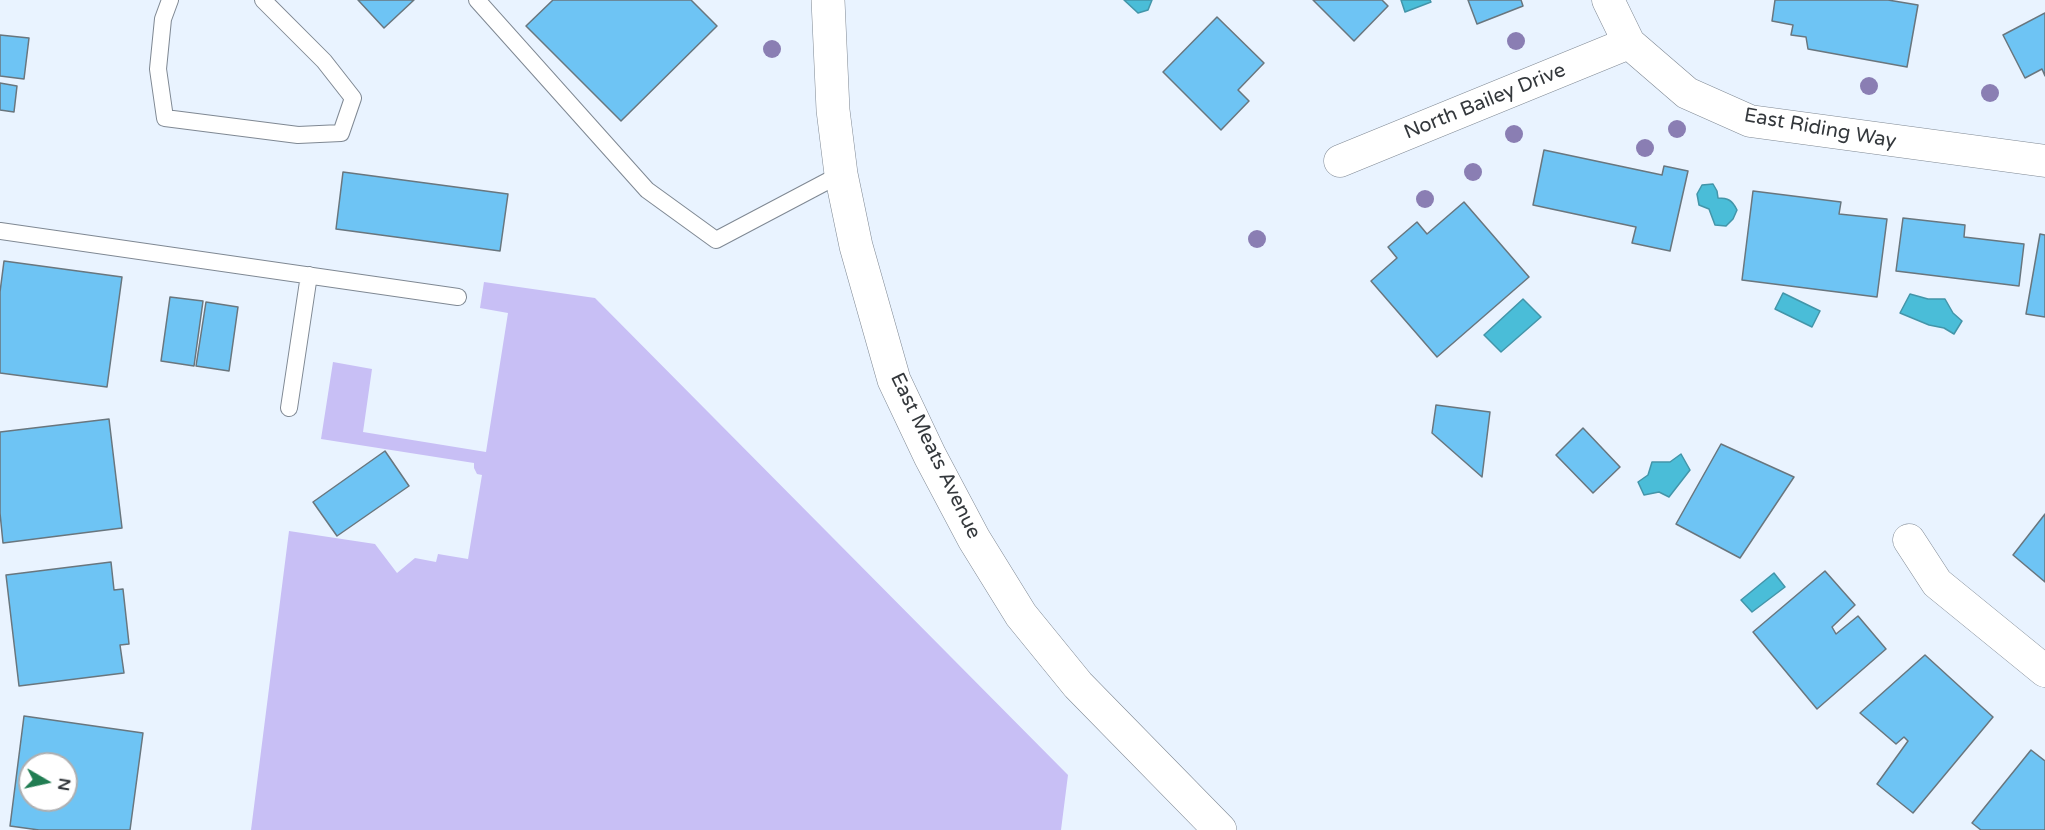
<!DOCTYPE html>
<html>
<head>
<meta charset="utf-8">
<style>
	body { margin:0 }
	#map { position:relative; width:2045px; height:830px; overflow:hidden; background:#e9f3ff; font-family:"Varela Round",sans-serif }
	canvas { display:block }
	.north { position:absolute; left:18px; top:752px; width:60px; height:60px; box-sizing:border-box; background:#fff; border:2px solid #aeafb1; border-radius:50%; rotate:99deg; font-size:16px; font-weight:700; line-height:24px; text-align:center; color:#34383c }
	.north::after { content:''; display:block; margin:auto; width:21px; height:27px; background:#217d52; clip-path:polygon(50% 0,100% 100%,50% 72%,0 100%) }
</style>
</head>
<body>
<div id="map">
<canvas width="2045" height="830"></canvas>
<div class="north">N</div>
</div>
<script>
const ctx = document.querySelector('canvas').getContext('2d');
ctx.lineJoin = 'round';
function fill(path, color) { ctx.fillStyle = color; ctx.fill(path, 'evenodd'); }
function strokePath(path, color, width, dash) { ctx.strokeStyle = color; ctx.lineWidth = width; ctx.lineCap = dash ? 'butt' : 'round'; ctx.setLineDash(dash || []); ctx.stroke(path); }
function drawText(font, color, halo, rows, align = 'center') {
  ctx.font = font + ' "Varela Round",sans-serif'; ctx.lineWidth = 5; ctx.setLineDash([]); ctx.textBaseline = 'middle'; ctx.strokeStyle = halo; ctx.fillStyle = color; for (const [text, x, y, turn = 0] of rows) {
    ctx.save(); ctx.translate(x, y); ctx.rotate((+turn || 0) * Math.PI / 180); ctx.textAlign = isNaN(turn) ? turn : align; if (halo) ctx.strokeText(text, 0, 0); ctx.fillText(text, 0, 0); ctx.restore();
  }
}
const green = new Path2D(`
	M 484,282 L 595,298 L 1068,775 L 1061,830 L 251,830 L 289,531 L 375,544 L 397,573 L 415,558 L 436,562 L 438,554 L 468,559 L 482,475 L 477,474 L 474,468 L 474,463 L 321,439 L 333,362 L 372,369 L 363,432 L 486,452 L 508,313 L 480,308 Z`);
const water = new Path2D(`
	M 1124,0 L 1152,0 L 1148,10 L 1138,13 Z
	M 1401,0 L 1430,0 L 1431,2 L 1405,12 Z
	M 1713,184 L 1717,191 L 1718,198 C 1728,198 1732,200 1737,210 L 1733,219 L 1726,226 L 1715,225 L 1709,209 L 1699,205 L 1697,194 L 1702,185 Z
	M 1783,293 L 1820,311 L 1812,327 L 1775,309 Z
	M 1910,294 L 1928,299 L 1945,299 L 1953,313 L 1962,321 L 1954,334 L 1944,328 L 1929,325 L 1900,313 Z
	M 1523,299 L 1541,317 L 1501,352 L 1484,335 Z
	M 1681,454 L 1690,470 L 1669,497 L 1659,492 L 1644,495 L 1638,482 L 1648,475 L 1652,462 L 1670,462 Z
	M 1774,573 L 1785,587 L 1752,612 L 1741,600 Z`);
const building = new Path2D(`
	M 358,0 L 414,0 L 384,28 Z
	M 553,0 L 691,0 L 717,26 L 621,121 L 526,26 Z
	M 1313,0 L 1382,0 L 1388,6 L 1354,41 Z
	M 1468,0 L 1521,0 L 1523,6 L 1477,24 Z
	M 1775,0 L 1888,0 L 1918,5 L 1907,67 L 1808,49 L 1806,37 L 1791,35 L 1793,25 L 1772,21 Z
	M 2045,13 L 2045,76 L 2042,69 L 2025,78 L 2003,35 Z
	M 1217,17 L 1264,63 L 1238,90 L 1249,101 L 1221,130 L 1163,72 Z
	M 0,35 L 29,38 L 24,79 L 0,76 Z
	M 0,83 L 17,86 L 14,112 L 0,110 Z
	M 1544,150 L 1662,175 L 1664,166 L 1688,171 L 1670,251 L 1632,243 L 1636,227 L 1533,205 Z
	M 343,172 L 508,194 L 500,251 L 336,229 Z
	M 1753,191 L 1841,202 L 1839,214 L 1887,219 L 1877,297 L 1742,280 Z
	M 1464,202 L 1529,277 L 1437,357 L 1371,281 L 1397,258 L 1388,247 L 1417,222 L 1427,234 Z
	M 1903,218 L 1965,225 L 1964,237 L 2024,244 L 2019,286 L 1896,271 Z
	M 2040,234 L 2045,235 L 2045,317 L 2026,314 Z
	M 4,261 L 122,277 L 107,387 L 0,373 L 0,292 Z
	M 170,297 L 203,301 L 194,366 L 161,361 Z
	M 206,302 L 238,307 L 229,371 L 196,366 Z
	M 1436,405 L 1490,412 L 1482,477 L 1432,433 Z
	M 109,419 L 122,528 L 3,543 L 0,513 L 0,432 Z
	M 1583,428 L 1620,467 L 1593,493 L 1556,455 Z
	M 1721,444 L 1794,477 L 1740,558 L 1676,524 Z
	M 385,451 L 409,486 L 337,536 L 313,502 Z
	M 2045,514 L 2045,582 L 2013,555 Z
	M 111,562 L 114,590 L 123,589 L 129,644 L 120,645 L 124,673 L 19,686 L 6,575 Z
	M 1825,571 L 1855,605 L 1832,627 L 1836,634 L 1858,616 L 1886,649 L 1817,709 L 1753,632 Z
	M 1925,655 L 1993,717 L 1913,813 L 1877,784 L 1908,741 L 1904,737 L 1896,744 L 1860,713 Z
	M 24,716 L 143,733 L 130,830 L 39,830 L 10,826 ZM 30,764 L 66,764 L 66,800 L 30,800 Z
	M 2031,750 L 2045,761 L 2045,830 L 1981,830 L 1972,823 Z`);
const service = new Path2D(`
	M 170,0 L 163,19 L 158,69 L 165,118 L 298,135 L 341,133 L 353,98 L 324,61 L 263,0
	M 477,0 L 647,190 L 716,240 L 841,174
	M 0,231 L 458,297
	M 289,408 L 309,275`);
const minor = new Path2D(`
	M 1608,0 L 1629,43 L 1687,93 L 1750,121 L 2045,161
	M 1340,161 L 1629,43
	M 1909,540 L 1937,583 L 2045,671`);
const tertiary = new Path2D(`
	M 828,0 L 833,110 L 841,174 L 856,246 L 894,380 L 930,456 L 974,539 L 1021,615 L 1078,685 L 1220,830`);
const trees = [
	[1516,41],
	[772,49],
	[1869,86],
	[1990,93],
	[1677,129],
	[1514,134],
	[1645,148],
	[1473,172],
	[1425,199],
	[1257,239]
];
const streetNames = [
	["North Bailey Drive",1485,102,-22],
	["East Riding Way",1820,129,10],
	["East Meats Avenue",935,456,64]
];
fill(green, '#c8bff5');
fill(water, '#4abdd8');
strokePath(water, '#4395a9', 1.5);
fill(building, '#6ec4f4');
strokePath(building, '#69767e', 1.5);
strokePath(service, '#7f8893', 18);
strokePath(minor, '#7f8893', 33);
strokePath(tertiary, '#7f8893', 34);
strokePath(service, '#fff', 16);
strokePath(minor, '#fff', 32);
strokePath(tertiary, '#fff', 33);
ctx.fillStyle = '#8a7eb3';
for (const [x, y] of trees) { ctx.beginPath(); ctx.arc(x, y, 9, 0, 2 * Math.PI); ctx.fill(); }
drawText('20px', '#34383c', '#fff', streetNames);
</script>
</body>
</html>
